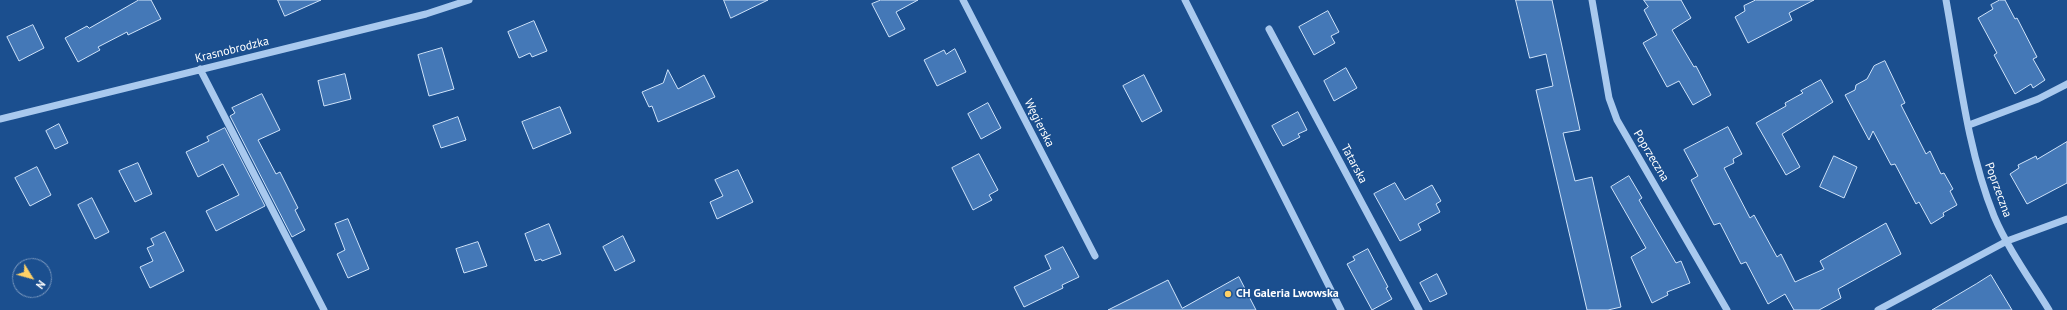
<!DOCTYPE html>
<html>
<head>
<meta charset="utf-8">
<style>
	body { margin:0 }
	#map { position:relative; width:2067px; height:310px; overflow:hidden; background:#1b4f8f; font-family:"PT Sans",sans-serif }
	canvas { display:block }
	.north { position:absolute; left:12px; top:258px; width:40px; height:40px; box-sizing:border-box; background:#1b4f8f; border:1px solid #7695bc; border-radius:50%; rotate:127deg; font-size:11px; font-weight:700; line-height:16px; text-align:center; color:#fff }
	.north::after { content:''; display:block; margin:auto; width:14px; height:18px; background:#ffd166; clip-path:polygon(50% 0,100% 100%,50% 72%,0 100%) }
</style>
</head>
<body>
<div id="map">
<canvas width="2067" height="310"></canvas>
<div class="north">N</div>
</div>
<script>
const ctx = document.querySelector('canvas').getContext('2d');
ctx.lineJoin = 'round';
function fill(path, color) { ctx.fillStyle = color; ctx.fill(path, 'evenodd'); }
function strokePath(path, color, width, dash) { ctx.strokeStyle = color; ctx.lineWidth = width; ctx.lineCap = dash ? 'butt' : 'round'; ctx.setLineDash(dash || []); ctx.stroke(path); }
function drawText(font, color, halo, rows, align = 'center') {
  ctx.font = font + ' "PT Sans",sans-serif'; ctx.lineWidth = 3; ctx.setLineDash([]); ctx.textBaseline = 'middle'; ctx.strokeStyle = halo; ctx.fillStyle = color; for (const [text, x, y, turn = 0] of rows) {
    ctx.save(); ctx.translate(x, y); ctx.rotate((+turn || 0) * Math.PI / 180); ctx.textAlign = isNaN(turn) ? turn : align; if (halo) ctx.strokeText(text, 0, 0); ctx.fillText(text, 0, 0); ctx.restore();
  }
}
const building = new Path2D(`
	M 139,0 L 151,0 L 161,19 L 128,35 L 127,32 L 98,47 L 100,50 L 78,62 L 65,38 L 87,26 L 89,28 Z
	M 278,0 L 321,0 L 285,16 Z
	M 724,0 L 768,0 L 731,18 Z
	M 881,0 L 918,0 L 896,12 L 905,29 L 889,37 L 872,4 Z
	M 1516,0 L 1552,0 L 1580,130 L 1563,133 L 1575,181 L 1592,177 L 1621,307 L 1608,310 L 1587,310 L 1536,90 L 1553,86 L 1546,54 L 1530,58 Z
	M 1644,0 L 1681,0 L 1691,18 L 1672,30 L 1694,67 L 1696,66 L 1711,95 L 1693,105 L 1679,81 L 1667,87 L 1643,43 L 1657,35 L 1644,10 L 1648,7 Z
	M 1756,0 L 1814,0 L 1789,13 L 1792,20 L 1748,43 L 1735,17 L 1745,11 L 1744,6 Z
	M 2000,0 L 2005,0 L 2015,19 L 2017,18 L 2037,57 L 2033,59 L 2045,80 L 2033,88 L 2031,84 L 2015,94 L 1994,55 L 1997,53 L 1978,18 L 1993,9 L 1991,5 Z
	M 1328,11 L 1339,32 L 1331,36 L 1335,43 L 1314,55 L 1299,27 Z
	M 534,21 L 547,51 L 532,57 L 530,53 L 519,58 L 508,32 Z
	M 33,25 L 44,48 L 19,61 L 7,37 Z
	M 442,48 L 454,89 L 429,96 L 418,55 Z
	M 955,49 L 966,72 L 937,86 L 924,60 L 944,50 L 946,54 Z
	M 1885,61 L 1905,103 L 1901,105 L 1926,154 L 1930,151 L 1941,174 L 1944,173 L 1953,189 L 1950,191 L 1957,205 L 1943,213 L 1944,216 L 1931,224 L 1919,202 L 1916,204 L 1895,164 L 1891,165 L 1873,131 L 1869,140 L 1845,95 L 1855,90 L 1856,85 L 1867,79 L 1874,66 Z
	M 1346,68 L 1357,88 L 1334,101 L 1324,81 Z
	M 668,70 L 678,89 L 704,75 L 715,97 L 658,122 L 652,106 L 649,107 L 642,92 L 663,83 Z
	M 345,74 L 351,99 L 324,106 L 318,81 Z
	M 1144,75 L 1162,111 L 1142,122 L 1123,86 Z
	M 1821,80 L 1833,102 L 1782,134 L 1800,167 L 1786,175 L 1756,123 L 1786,106 L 1785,103 L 1803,93 L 1801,91 Z
	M 262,94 L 280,130 L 258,140 L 276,174 L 280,172 L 298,208 L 295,210 L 305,230 L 292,237 L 230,116 L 235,113 L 232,108 Z
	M 988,103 L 1001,128 L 981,139 L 968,114 Z
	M 560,107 L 571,133 L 533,149 L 522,122 Z
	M 1298,112 L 1307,130 L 1298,134 L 1300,137 L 1283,146 L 1272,126 Z
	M 458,117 L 466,140 L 441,148 L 433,126 Z
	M 59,124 L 68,143 L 55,149 L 46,131 Z
	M 1728,127 L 1742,154 L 1733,159 L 1734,163 L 1724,168 L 1750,218 L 1754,215 L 1777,257 L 1781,254 L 1795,282 L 1824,269 L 1820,261 L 1886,223 L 1901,254 L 1838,289 L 1841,298 L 1819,310 L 1794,310 L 1785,294 L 1768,304 L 1746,262 L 1741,264 L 1720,223 L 1714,225 L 1691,180 L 1698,176 L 1684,150 Z
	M 225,128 L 265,206 L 216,231 L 206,211 L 239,195 L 223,164 L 198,177 L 186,152 L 209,141 L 207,137 Z
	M 2067,142 L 2067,183 L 2027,204 L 2010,174 L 2019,168 L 2018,165 L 2036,156 L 2037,159 Z
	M 979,154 L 998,190 L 989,195 L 992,200 L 973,210 L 952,168 Z
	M 1834,156 L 1857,167 L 1844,198 L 1820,187 Z
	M 138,163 L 152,194 L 135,202 L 119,171 Z
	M 37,167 L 51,195 L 30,206 L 15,178 Z
	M 738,170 L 753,202 L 717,219 L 710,202 L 723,196 L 715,180 Z
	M 1629,176 L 1642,198 L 1639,200 L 1676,263 L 1681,261 L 1690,283 L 1667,292 L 1668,295 L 1652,303 L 1631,257 L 1646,248 L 1611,187 Z
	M 1395,183 L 1405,200 L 1432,185 L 1441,201 L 1436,204 L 1440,212 L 1418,224 L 1421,230 L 1400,241 L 1374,194 Z
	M 92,198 L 109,232 L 95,239 L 78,205 Z
	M 348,219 L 369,269 L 348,278 L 337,254 L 345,250 L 335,224 Z
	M 549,224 L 561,254 L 542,261 L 541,259 L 535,261 L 525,234 Z
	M 165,232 L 184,271 L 150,288 L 140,267 L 153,261 L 147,248 L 154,245 L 151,239 Z
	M 623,236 L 635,261 L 615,271 L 603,247 Z
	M 478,242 L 487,266 L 464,273 L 456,249 Z
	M 1063,247 L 1079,277 L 1062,285 L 1063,288 L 1024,307 L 1014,287 L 1051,269 L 1045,256 Z
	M 1368,249 L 1388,287 L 1386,288 L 1392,299 L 1372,310 L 1347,264 L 1355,260 L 1353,257 Z
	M 1437,274 L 1447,294 L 1430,302 L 1420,283 Z
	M 1991,275 L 2012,310 L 1932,310 L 1976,284 Z
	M 1239,277 L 1256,310 L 1108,310 L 1168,280 L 1182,308 Z`);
const minor = new Path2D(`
	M 963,0 L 1095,256
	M 1185,0 L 1341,310
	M 1592,0 L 1609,98 L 1617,120 L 1727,310
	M 1946,0 C 1959,71 1967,149 1994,216 C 2008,249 2030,279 2049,310
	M 1269,29 L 1419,310
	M 200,69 L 324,310
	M 0,119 L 426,14 L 469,0
	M 1969,125 L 2038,99 L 2067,84
	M 1878,310 L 2007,241 L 2067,219`);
const markers = [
	[1228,294,4,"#ffd166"]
];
const streetNames = [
	["Krasnobrodzka",232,50,-14],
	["Węgierska",1039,123,63],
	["Poprzeczna",1651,156,59],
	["Tatarska",1354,164,62],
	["Poprzeczna",1998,190,70]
];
const poiNames = [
	["CH Galeria Lwowska",1236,294]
];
fill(building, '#4478b7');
strokePath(building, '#cfe3fa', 1);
strokePath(minor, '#a9c9ee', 7);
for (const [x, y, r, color] of markers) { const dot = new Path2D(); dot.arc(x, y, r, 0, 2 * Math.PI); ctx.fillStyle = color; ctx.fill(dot); strokePath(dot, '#1b4f8f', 1.5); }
drawText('12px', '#fff', '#1b4f8f', streetNames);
drawText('bold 12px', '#fff', '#1b4f8f', poiNames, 'left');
</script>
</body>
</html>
